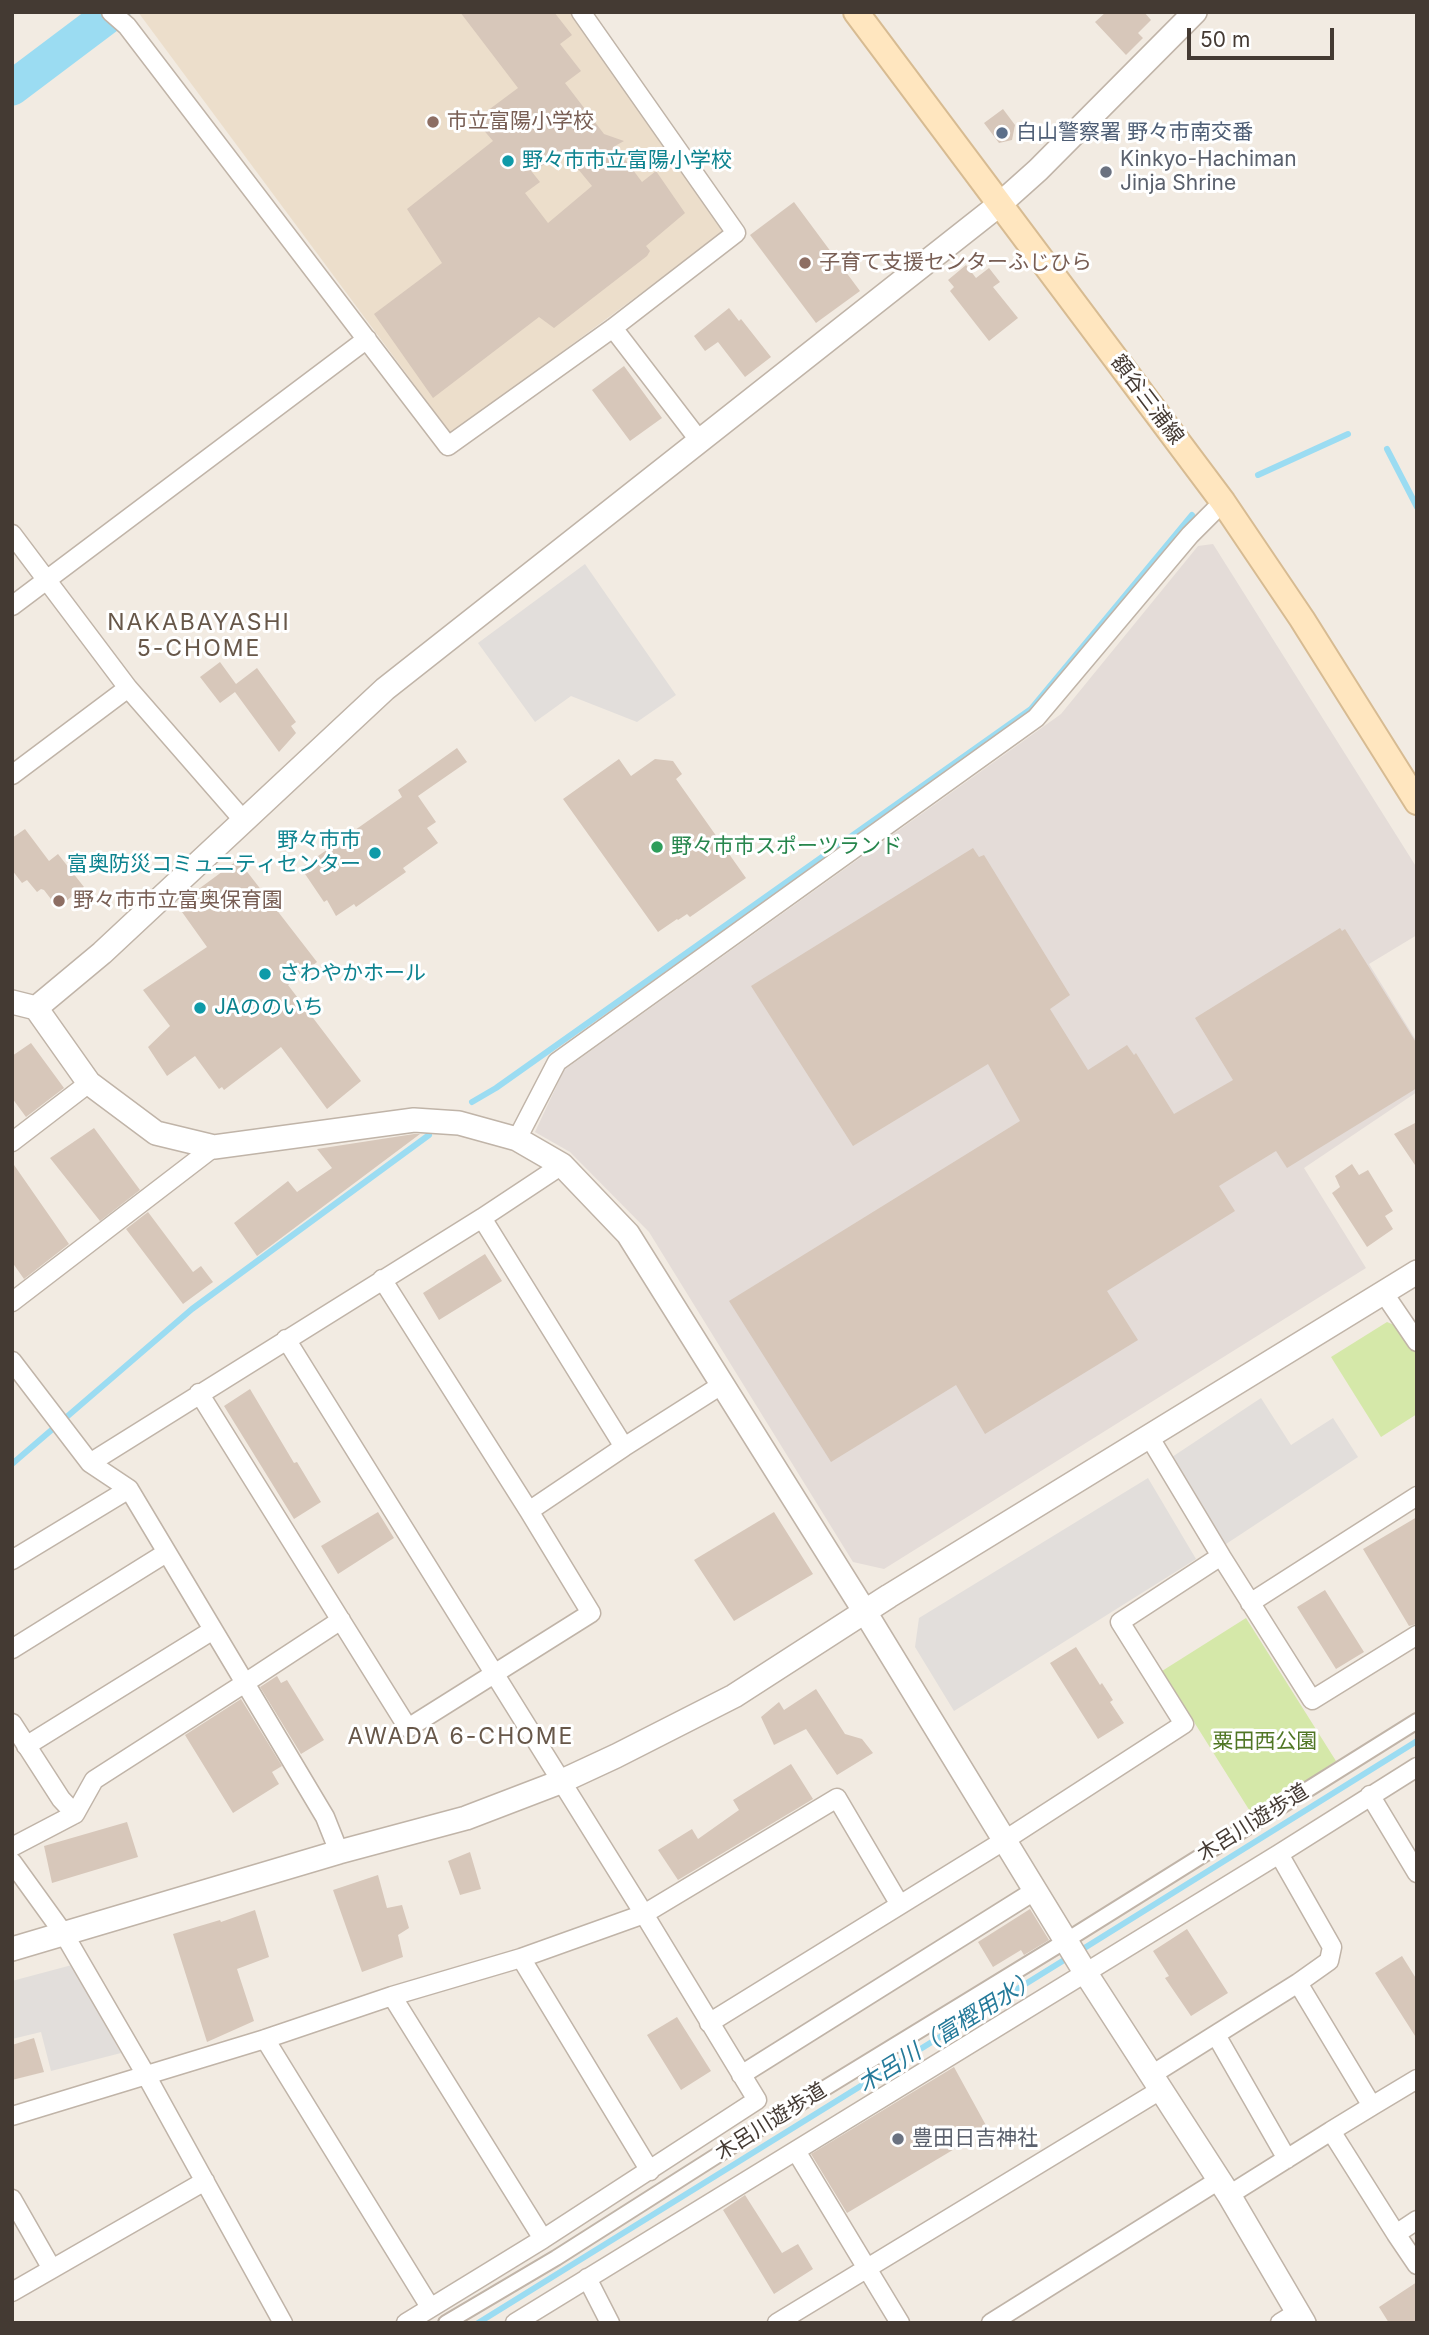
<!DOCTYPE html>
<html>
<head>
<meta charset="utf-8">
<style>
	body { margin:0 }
	#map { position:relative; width:1429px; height:2335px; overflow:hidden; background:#f2ebe2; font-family:Inter,sans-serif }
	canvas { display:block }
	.frame { position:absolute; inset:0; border:14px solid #443a33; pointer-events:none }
	.scale { position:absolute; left:1187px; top:28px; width:147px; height:32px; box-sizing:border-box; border:4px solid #443a33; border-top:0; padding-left:9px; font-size:21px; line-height:24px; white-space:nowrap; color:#443a33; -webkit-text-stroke:5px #fff; paint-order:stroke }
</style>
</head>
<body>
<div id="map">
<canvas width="1429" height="2335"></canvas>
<div class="frame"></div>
<div class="scale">50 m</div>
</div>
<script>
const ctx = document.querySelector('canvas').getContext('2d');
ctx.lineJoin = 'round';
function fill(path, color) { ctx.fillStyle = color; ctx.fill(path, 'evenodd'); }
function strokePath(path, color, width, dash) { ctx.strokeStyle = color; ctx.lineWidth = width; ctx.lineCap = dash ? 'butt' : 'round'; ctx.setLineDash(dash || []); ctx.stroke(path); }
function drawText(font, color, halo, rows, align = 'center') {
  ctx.font = font + ' Inter,"Noto Sans JP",sans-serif'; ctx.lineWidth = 6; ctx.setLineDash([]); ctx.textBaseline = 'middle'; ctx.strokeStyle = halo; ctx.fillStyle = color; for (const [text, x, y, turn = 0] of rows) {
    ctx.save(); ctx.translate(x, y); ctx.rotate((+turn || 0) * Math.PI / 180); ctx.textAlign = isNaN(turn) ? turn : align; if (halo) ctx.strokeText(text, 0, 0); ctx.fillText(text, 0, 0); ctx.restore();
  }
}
const industrial = new Path2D(`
	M 1213,544 L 1417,868 L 1417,935 L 1369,964 L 1417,1042 L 1417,1092 L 1304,1168 L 1366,1268 L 884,1569 L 853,1562 L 649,1232 L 570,1152 L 535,1132 L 564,1070 L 1061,714 L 1198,546 Z`);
const education = new Path2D(`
	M 138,12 L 570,12 L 725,231 L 451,434 Z`);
const green = new Path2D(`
	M 1387,1322 L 1399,1327 L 1417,1354 L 1417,1414 L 1381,1437 L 1331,1357 Z
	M 1246,1618 L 1336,1761 L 1253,1816 L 1162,1671 Z`);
const parking = new Path2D(`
	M 585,564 L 676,695 L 637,722 L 571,696 L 535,722 L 478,643 Z
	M 1261,1398 L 1291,1445 L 1333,1418 L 1358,1457 L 1223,1546 L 1169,1459 Z
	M 1148,1478 L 1196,1559 L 954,1711 L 915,1647 L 919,1618 Z
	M 72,1965 L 121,2053 L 51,2071 L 41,2032 L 12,2039 L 12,1981 Z`);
const stream = new Path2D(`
	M 1387,449 L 1417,507
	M 1258,475 L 1348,434
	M 472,1102 L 496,1088 L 1031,709 L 1192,515
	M 12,1464 L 192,1309 L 429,1135
	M 1078,1952 L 1417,1741
	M 478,2323 L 1069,1957`);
const river = new Path2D(`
	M 12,88 L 113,12`);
const building = new Path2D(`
	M 460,12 L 554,12 L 572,35 L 560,44 L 581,71 L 565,83 L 604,134 L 624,141 L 615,146 L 642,182 L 656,171 L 685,213 L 646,246 L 650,251 L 647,256 L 554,328 L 539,317 L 433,398 L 374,314 L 442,263 L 407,209 L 493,141 L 475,120 L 518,88 ZM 564,152 L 592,186 L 548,223 L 525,193 L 540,182 L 532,172 Z
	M 1106,12 L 1144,12 L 1151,20 L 1138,33 L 1143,38 L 1126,55 L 1095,22 Z
	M 1003,109 L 1015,125 L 1012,140 L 999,143 L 984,123 Z
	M 794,202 L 860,291 L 816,323 L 750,235 Z
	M 966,265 L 976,278 L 989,268 L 1000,282 L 993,287 L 1018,318 L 989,341 L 950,291 L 954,287 L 948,280 Z
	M 729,308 L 739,321 L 741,319 L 771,357 L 745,377 L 718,342 L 705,351 L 694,336 Z
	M 624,366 L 662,418 L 630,441 L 592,390 Z
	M 220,662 L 236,684 L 257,668 L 296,722 L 291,726 L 296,733 L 279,752 L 235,692 L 220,703 L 200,677 Z
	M 457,748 L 467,762 L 418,796 L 436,822 L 427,828 L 438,843 L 403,868 L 406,872 L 356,907 L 354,904 L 336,916 L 327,900 L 324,902 L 301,868 L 402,797 L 398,790 Z
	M 619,759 L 631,776 L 655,759 L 673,761 L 682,774 L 676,779 L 746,878 L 690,917 L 687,914 L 678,920 L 677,919 L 658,932 L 563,799 Z
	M 25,829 L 49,861 L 58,854 L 84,887 L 61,905 L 58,900 L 54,903 L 44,890 L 41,889 L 37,892 L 27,880 L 22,883 L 12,870 L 12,838 Z
	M 973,848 L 979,857 L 984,855 L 1070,995 L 1050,1009 L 1088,1070 L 1127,1045 L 1134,1055 L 1136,1053 L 1174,1114 L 1233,1080 L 1195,1018 L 1340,928 L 1342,931 L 1345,929 L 1417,1044 L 1417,1088 L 1287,1168 L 1276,1151 L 1219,1186 L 1235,1211 L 1107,1291 L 1138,1340 L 985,1434 L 956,1385 L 831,1462 L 729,1301 L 1020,1121 L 988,1064 L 853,1146 L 751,986 Z
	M 238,860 L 317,962 L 288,985 L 361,1081 L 327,1109 L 281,1047 L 224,1090 L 222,1087 L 219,1089 L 195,1056 L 167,1076 L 148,1047 L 170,1026 L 143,990 L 207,947 L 177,905 Z
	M 31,1043 L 64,1088 L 26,1117 L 12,1098 L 12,1056 Z
	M 1417,1122 L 1417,1168 L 1394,1134 Z
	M 94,1128 L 140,1190 L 100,1221 L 50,1158 Z
	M 414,1134 L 420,1134 L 257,1256 L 234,1223 L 288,1181 L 297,1192 L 332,1168 L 317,1149 Z
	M 12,1162 L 69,1244 L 24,1279 L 12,1262 Z
	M 1352,1164 L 1359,1175 L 1368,1170 L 1393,1211 L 1385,1216 L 1393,1229 L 1367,1247 L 1332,1193 L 1340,1187 L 1335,1176 Z
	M 148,1212 L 193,1272 L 201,1266 L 213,1282 L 183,1304 L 126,1229 Z
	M 485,1254 L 502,1281 L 439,1320 L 423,1293 Z
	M 250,1389 L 294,1463 L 297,1462 L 321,1502 L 294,1519 L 224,1406 Z
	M 378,1512 L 394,1538 L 338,1574 L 321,1546 Z
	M 774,1512 L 813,1574 L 734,1621 L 694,1560 Z
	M 1417,1517 L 1417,1624 L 1409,1626 L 1363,1549 Z
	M 1325,1590 L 1364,1652 L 1336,1669 L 1297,1607 Z
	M 1076,1647 L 1100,1685 L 1102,1683 L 1113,1700 L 1110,1702 L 1124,1723 L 1098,1739 L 1050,1663 Z
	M 277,1676 L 281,1683 L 287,1680 L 324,1740 L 301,1754 L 260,1687 Z
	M 816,1689 L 845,1734 L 862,1739 L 873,1753 L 837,1775 L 806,1729 L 774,1745 L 761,1717 L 779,1702 L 784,1710 Z
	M 241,1699 L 282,1766 L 272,1772 L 279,1784 L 233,1813 L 185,1735 Z
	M 791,1764 L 813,1799 L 678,1880 L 658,1850 L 692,1829 L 698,1839 L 739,1810 L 733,1800 Z
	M 127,1822 L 138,1857 L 52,1883 L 44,1846 Z
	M 470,1852 L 481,1889 L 460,1895 L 448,1861 Z
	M 378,1875 L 387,1908 L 402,1905 L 409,1928 L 398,1935 L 403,1957 L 362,1972 L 333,1890 Z
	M 1030,1909 L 1049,1940 L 1024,1955 L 1021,1950 L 993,1967 L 978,1942 Z
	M 255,1910 L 269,1957 L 237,1969 L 254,2021 L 207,2042 L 173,1934 L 220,1920 L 221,1922 Z
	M 1187,1929 L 1228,1993 L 1191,2016 L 1165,1978 L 1169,1976 L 1153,1951 Z
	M 1402,1956 L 1417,1980 L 1417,2039 L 1375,1973 Z
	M 677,2017 L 711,2071 L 681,2090 L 647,2035 Z
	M 34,2038 L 44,2072 L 12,2080 L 12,2045 Z
	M 954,2067 L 988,2129 L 847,2213 L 811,2154 Z
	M 745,2195 L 782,2253 L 798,2244 L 813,2269 L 774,2294 L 723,2210 Z
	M 1417,2282 L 1417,2323 L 1389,2323 L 1379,2307 Z`);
const pedestrian = new Path2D(`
	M 446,2323 L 556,2258 L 776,2118 L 1067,1940 L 1417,1721`);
const minor = new Path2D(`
	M 111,12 L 127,26 L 448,446 L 613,328 L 736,233 L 581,12
	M 613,328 L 699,440
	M 12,534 L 128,688 L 244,821
	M 12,606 L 367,339
	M 12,775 L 128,688
	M 517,1139 L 557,1062 L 1036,718 L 1190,535 L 1223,502
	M 12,1142 L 89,1083
	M 482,1218 L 624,1447
	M 1383,1292 L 1417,1342
	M 12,1302 L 214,1147
	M 286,1339 L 644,1914 L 757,2100 L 543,2239 L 406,2323
	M 12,1361 L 90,1463 L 129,1489 L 245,1683 L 94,1780 L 75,1814 L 12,1847
	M 199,1393 L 408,1728 L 591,1613 L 529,1511 L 382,1279
	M 90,1463 L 482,1218 L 562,1165
	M 529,1511 L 624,1447 L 723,1384
	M 1221,1556 L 1312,1700 L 1417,1635
	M 12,1560 L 129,1489
	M 1250,1603 L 1417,1496
	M 12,1649 L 166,1553
	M 12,1723 L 61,1799 L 75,1814
	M 26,1746 L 213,1630
	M 1370,1795 L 1417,1873
	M 339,1852 L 325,1817 L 245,1683 L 341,1620
	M 1279,1854 L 1332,1947 L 1329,1961 L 1298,1983
	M 12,1862 L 64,1934 L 146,2075 L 283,2323
	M 521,1958 L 650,2171
	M 392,1996 L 543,2239
	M 709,2023 L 1005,1840 L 1184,1724 L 1120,1622 L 1221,1556 L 1150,1438
	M 1216,2035 L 1287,2159
	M 265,2039 L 430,2307
	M 1153,2074 L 1298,1983 L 1372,2106 L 1417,2079
	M 741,2075 L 1036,1890
	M 12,2116 L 265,2039 L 392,1996 L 521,1958 L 644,1914 L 837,1798 L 900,1905
	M 1331,2131 L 1372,2106
	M 796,2151 L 900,2323
	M 1229,2195 L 1331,2131 L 1396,2234 L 1417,2220
	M 12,2199 L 52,2269 L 12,2292
	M 1396,2234 L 1417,2265
	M 52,2269 L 205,2181
	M 587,2278 L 610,2323
	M 515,2323 L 1279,1854 L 1417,1767
	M 777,2323 L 1162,2089
	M 991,2323 L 1219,2180
	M 1280,2323 L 1298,2312`);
const tertiary = new Path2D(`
	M 1195,12 L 1038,170 L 1000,204 L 385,689 L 102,953 L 36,1008 L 89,1083 L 156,1133 L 214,1147 L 414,1120 L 459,1123 L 517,1139 L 562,1165 L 628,1234 L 865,1612 L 1085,1972 L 1229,2195 L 1304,2323
	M 12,1002 L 36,1008
	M 12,1949 L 339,1852 L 466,1818 L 560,1782 L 616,1756 L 734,1696 L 889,1596 L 1417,1272`);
const secondary = new Path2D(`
	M 856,12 L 1223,502 L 1302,619 L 1417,802`);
const markers = [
	[433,122,7,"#8d6e63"],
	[1002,133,7,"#5c6f8a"],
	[508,161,7,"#0f9aa8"],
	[1106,172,7,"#6b7280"],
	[805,263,7,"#8d6e63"],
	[657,847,7,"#2e9e5b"],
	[375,853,7,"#0f9aa8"],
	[59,901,7,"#8d6e63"],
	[265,974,7,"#0f9aa8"],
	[200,1008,7,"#0f9aa8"],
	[898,2139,7,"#6b7280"]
];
const educationNames = [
	["市立富陽小学校",447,122],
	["子育て支援センターふじひら",819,263],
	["野々市市立富奥保育園",73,901]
];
const serviceNames = [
	["白山警察署 野々市南交番",1016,133]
];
const worshipNames = [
	["Kinkyo-Hachiman",1120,160],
	["Jinja Shrine",1120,184],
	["豊田日吉神社",912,2139]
];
const cultureNames = [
	["野々市市立富陽小学校",522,161],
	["野々市市",361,841,"right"],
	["富奥防災コミュニティセンター",361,865,"right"],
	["さわやかホール",279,974],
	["JAののいち",214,1008]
];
const streetNames = [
	["額谷三浦線",1147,400,53],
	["木呂川遊歩道",1253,1823,-32],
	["木呂川遊歩道",771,2122,-32]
];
const leisureNames = [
	["野々市市スポーツランド",671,847]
];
const parkNames = [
	["粟田西公園",1265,1742]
];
const neighbourhoodNames = [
	["NAKABAYASHI",199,623],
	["5-CHOME",199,649],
	["AWADA 6-CHOME",461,1737]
];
const waterNames = [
	["木呂川（富樫用水）",948,2032,-32]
];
fill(industrial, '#e4dcd8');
fill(education, '#ecdecb');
fill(green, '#d5e8a9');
fill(parking, '#e2dedb');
strokePath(stream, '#9bdcf2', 6);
strokePath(river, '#9bdcf2', 35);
fill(building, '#d7c7ba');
strokePath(pedestrian, '#c0b4a8', 18);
strokePath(minor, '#c0b4a8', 21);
strokePath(tertiary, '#c0b4a8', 26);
strokePath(secondary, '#d7bb92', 28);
strokePath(pedestrian, '#fff', 14);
strokePath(minor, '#fff', 18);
strokePath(tertiary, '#fff', 23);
strokePath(secondary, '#ffe6bf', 24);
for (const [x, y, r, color] of markers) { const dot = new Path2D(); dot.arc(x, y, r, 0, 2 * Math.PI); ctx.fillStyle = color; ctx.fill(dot); strokePath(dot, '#fff', 2.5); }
drawText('21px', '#785e54', '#fff', educationNames, 'left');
drawText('21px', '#4e5e75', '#fff', serviceNames, 'left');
drawText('21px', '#5b616d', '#fff', worshipNames, 'left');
drawText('21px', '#0d838f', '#fff', cultureNames, 'left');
drawText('21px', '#443a33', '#fff', streetNames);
drawText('21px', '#27864d', '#fff', leisureNames, 'left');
drawText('21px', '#507725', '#fff', parkNames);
ctx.letterSpacing = '2px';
drawText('23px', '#675749', '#fff', neighbourhoodNames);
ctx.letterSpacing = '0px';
drawText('italic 23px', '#257a9a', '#fff', waterNames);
</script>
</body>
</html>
